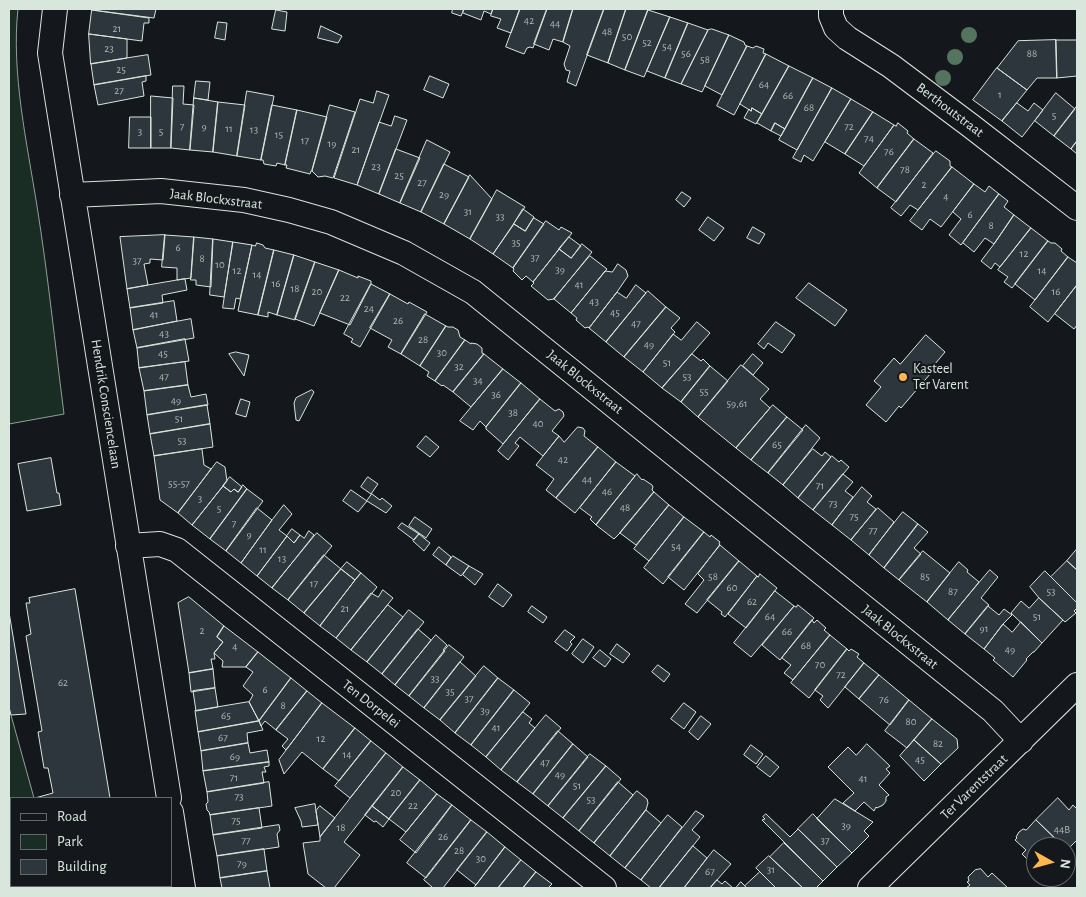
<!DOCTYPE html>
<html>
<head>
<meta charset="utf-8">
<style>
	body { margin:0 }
	#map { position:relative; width:1086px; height:897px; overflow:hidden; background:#14181c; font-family:"Alegreya Sans",sans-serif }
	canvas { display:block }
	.frame { position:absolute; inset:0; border:10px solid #d8e6dc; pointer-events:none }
	.legend { position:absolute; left:10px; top:797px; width:162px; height:90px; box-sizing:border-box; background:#14181c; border:1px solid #626a69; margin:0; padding:6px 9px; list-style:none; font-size:15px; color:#d8e6dc }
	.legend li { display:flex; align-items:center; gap:10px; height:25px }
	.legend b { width:25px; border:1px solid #626a69 }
	.north { position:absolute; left:1026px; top:837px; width:50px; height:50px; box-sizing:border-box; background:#14181c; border:1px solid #626a69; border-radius:50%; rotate:97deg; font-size:14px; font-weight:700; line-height:20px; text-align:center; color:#d8e6dc }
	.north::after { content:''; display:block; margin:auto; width:18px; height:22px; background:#ffb74d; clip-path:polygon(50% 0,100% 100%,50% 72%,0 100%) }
</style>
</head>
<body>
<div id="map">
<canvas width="1086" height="897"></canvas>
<div class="frame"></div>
<ul class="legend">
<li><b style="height:6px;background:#14181c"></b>Road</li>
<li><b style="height:14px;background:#1a2d24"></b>Park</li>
<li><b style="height:14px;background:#2c363c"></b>Building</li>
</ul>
<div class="north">N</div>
</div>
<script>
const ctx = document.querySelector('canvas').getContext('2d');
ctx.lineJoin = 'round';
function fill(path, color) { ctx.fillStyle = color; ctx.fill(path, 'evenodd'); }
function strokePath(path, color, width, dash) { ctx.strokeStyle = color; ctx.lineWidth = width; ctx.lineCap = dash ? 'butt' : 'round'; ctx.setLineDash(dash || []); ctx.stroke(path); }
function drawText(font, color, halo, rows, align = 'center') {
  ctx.font = font + ' "Alegreya Sans",sans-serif'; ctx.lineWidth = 4; ctx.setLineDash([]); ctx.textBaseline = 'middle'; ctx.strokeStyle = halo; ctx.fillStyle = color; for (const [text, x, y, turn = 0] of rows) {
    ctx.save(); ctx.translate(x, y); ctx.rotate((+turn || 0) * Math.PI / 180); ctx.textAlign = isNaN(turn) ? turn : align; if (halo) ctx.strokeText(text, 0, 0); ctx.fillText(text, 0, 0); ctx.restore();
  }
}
const green = new Path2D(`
	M 9,9 L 18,9 C 11,72 27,143 37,206 C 48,275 55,344 64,414 L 9,424 Z
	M 9,708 L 34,798 L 11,798 L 11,886 L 60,886 L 60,888 L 9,888 Z`);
const building = new Path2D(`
	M 92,9 L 156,9 L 154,18 L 92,10 Z
	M 453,9 L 464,9 L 461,16 L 452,13 Z
	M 464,9 L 493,9 L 491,14 L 484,11 L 481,20 L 463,13 Z
	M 493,9 L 520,9 L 511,33 L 497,28 L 501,19 L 491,16 Z
	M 520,9 L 547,9 L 533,48 L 530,47 L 527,48 L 524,54 L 506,47 Z
	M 547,9 L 573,9 L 563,42 L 553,39 L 549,50 L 534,44 Z
	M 573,9 L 604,9 L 576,86 L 567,82 L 570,71 L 566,70 L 564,64 L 570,46 L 563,42 Z
	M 604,9 L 626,9 L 608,63 L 587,55 Z
	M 626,9 L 644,9 L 648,10 L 625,70 L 608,63 Z
	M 92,10 L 149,18 L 149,23 L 144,23 L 142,41 L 89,34 Z
	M 276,10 L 287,12 L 285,31 L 272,29 Z
	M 648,10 L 670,17 L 644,77 L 625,70 Z
	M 670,17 L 688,23 L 665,78 L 647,71 Z
	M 218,22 L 227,23 L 225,40 L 215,38 Z
	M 688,23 L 708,30 L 681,84 L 665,78 Z
	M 321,26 L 342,36 L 338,43 L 318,38 Z
	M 712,29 L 729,35 L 702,92 L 681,84 L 708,30 Z
	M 89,34 L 127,39 L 127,58 L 91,64 Z
	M 729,35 L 744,42 L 745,45 L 747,46 L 722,95 L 705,86 Z
	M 1056,40 L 1057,78 L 1037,78 L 1027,90 L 997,68 L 1018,41 Z
	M 1056,40 L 1077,40 L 1077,76 L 1057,78 Z
	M 747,46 L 753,48 L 756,46 L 764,49 L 763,53 L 766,54 L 734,115 L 717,106 Z
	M 766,54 L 789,66 L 762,114 L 752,108 L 751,111 L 740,104 Z
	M 148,55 L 151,75 L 94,85 L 91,64 Z
	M 789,66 L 813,78 L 785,129 L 775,123 L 771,131 L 757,123 Z
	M 997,68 L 1027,90 L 1002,121 L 973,100 Z
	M 146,76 L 146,81 L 142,82 L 144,96 L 98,105 L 94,85 Z
	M 430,76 L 449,84 L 443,98 L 424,90 Z
	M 813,78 L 832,88 L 797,150 L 779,140 Z
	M 196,81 L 210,82 L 208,100 L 194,98 Z
	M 173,86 L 184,86 L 183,104 L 194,105 L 190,150 L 171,148 Z
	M 832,88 L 851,99 L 813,161 L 804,155 L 801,162 L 793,158 Z
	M 247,91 L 274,96 L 261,160 L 237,156 Z
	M 377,91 L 389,95 L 357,185 L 334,178 L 360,99 L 373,103 Z
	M 1056,93 L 1075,109 L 1054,136 L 1035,121 Z
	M 151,96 L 173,98 L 171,148 L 151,148 Z
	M 194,98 L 218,102 L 213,152 L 190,150 Z
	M 851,99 L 873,112 L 845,154 L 825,142 Z
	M 218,102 L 245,105 L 237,156 L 213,152 Z
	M 1017,103 L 1028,111 L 1034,103 L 1043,110 L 1022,137 L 1002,121 Z
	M 272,105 L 297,110 L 285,165 L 277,163 L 276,166 L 264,164 L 263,160 L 261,160 Z
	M 330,105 L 355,112 L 333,178 L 325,176 L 318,177 L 312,171 Z
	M 1077,106 L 1077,141 L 1071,149 L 1054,136 Z
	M 752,108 L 762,114 L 756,124 L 744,118 L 749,109 L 751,111 Z
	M 297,110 L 327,117 L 312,171 L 311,171 L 310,174 L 286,168 L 287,165 L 285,165 Z
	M 873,112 L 894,125 L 864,166 L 845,154 Z
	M 395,116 L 407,120 L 379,194 L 357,185 L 379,122 L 391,126 Z
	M 130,117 L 151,117 L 151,148 L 129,148 Z
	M 775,123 L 785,129 L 781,136 L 771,131 Z
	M 898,123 L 908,131 L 907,133 L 914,139 L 877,188 L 859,173 L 894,125 L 896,126 Z
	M 914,139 L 933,153 L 896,202 L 877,188 Z
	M 427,140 L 450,152 L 421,212 L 400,203 Z
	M 1077,141 L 1077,154 L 1071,149 Z
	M 396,149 L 420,158 L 400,203 L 379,194 Z
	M 936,151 L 950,161 L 950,166 L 952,167 L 918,210 L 910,205 L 901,216 L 891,208 Z
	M 444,164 L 469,177 L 444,224 L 421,212 Z
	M 952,167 L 974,184 L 941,227 L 930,219 L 922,230 L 910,221 Z
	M 470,175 L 492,199 L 470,239 L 444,224 Z
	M 974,184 L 985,192 L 989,186 L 999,194 L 961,245 L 949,235 L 961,219 L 953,212 Z
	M 497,190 L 525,207 L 493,254 L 470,239 Z
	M 682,192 L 691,198 L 684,207 L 676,200 Z
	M 999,194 L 1008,201 L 1004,207 L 1014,215 L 994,244 L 985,238 L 974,252 L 963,243 Z
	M 523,209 L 534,217 L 525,231 L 514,224 Z
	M 1014,215 L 1031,228 L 1000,267 L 995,263 L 991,269 L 981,261 L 994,244 Z
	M 708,217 L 724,228 L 714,241 L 699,230 Z
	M 534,218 L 544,224 L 513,268 L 493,254 L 514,224 L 525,231 Z
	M 546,221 L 559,230 L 561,227 L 572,233 L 533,282 L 526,276 L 522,280 L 513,271 L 514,269 L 513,268 Z
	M 753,227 L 765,234 L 759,244 L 747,238 Z
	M 1031,228 L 1048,241 L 1012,288 L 1004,282 L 1008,277 L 998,270 Z
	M 165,235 L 194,237 L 191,278 L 177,280 L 177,268 L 162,267 Z
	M 165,235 L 163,260 L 150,259 L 150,263 L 144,264 L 148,285 L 127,289 L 120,237 Z
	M 194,237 L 213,239 L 211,287 L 196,285 L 196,280 L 191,280 Z
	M 569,237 L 581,246 L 571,258 L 559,249 Z
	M 213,239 L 233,242 L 224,297 L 210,295 Z
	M 1048,241 L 1051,243 L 1055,243 L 1062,249 L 1061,251 L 1068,257 L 1035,300 L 1015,284 Z
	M 233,242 L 252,245 L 240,299 L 236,298 L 234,309 L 223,308 Z
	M 257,243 L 263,245 L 265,248 L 274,250 L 258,315 L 238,311 L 252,245 L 255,246 Z
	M 582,244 L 592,252 L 554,299 L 548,300 L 531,286 L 534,283 L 533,282 L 559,249 L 571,258 Z
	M 274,250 L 294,255 L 277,315 L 268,312 L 268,317 L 258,315 Z
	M 294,255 L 315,262 L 295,320 L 277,315 Z
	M 590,256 L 607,269 L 571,313 L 554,299 Z
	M 1068,257 L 1077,263 L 1077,285 L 1048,322 L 1030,307 Z
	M 315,262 L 339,270 L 314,326 L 295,319 Z
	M 618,264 L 626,270 L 628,276 L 617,292 L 589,328 L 588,327 L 585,328 L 576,320 L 577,318 L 571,313 L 605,271 L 612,272 Z
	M 339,270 L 358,278 L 358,276 L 371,281 L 371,284 L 350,325 L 320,313 Z
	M 185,279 L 187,290 L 162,295 L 163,303 L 130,308 L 127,289 Z
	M 809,283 L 847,310 L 835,326 L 796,298 Z
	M 371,284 L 390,294 L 360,347 L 351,342 L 353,339 L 344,334 Z
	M 636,285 L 646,293 L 606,342 L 589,328 L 617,292 L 626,298 Z
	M 1077,285 L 1077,325 L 1074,329 L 1055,314 Z
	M 648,291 L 666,307 L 624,357 L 606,342 Z
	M 390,294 L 408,304 L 409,302 L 427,312 L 401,354 L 388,347 L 392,340 L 370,328 Z
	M 174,301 L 177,321 L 133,330 L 130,308 Z
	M 666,307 L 680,318 L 671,328 L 675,332 L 643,372 L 624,357 Z
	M 425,314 L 446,326 L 420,366 L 401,354 Z
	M 191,319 L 194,338 L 137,348 L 133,330 Z
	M 697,322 L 710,333 L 662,388 L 643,372 L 673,334 L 681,340 Z
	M 776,322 L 795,335 L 782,353 L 768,343 L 764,349 L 758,344 Z
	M 446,326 L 448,327 L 453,327 L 458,330 L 460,337 L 465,340 L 435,381 L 427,376 L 429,372 L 420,366 Z
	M 926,335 L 945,352 L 929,371 L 931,373 L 901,408 L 899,406 L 886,422 L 866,405 L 881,387 L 874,381 L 894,358 L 900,364 Z
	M 185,339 L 189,361 L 139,368 L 137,348 Z
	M 465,340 L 471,344 L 471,343 L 477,344 L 482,348 L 482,353 L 484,354 L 453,392 L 443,385 L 442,386 L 435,381 Z
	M 236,352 L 249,355 L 244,376 L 229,354 Z
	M 484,354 L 503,369 L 471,407 L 453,392 Z
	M 692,354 L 701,361 L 703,359 L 710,366 L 681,402 L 662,388 Z
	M 753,354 L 763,363 L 753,375 L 743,366 Z
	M 185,362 L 188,385 L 144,391 L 139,368 Z
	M 741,365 L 769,389 L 760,399 L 770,408 L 736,448 L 698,417 Z
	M 710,366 L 728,381 L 698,417 L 681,402 Z
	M 503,369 L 521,383 L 486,427 L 480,421 L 473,430 L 460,421 Z
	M 521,383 L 540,399 L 503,444 L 486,429 L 486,427 Z
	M 188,385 L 191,397 L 206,394 L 208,405 L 147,415 L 144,391 Z
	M 312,390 L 314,392 L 299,421 L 296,420 L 294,403 L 296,398 Z
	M 241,399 L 250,402 L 246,417 L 236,414 Z
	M 540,399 L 555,411 L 559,409 L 563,412 L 564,416 L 552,431 L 559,436 L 543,456 L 520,437 L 515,443 L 519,446 L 508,460 L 498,451 Z
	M 207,405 L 210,424 L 150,434 L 147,415 Z
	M 773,405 L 787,417 L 751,460 L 736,448 Z
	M 787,417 L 803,430 L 768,473 L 751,460 Z
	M 210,424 L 213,447 L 154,456 L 150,434 Z
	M 806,425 L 820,438 L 783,485 L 768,473 Z
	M 578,427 L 583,428 L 585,431 L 584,436 L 598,447 L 556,498 L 546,490 L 554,479 L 536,465 L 559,436 L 564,442 Z
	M 426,436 L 439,447 L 430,457 L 417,447 Z
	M 598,447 L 616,462 L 575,513 L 556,498 Z
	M 202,449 L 204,465 L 211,469 L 178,513 L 160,500 L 154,456 Z
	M 813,449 L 822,456 L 825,452 L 831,457 L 798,498 L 783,485 Z
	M 832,456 L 839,462 L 841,460 L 849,467 L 813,510 L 798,498 Z
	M 51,458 L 57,493 L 59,493 L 61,505 L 27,511 L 18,464 Z
	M 217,462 L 225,467 L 227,481 L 192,525 L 178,513 Z
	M 616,462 L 635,476 L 596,525 L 590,519 L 592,517 L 580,508 Z
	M 637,474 L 642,480 L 643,479 L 652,485 L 653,487 L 652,490 L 654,492 L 620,533 L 614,539 L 596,525 Z
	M 843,474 L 853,482 L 845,491 L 853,497 L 832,525 L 813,510 Z
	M 230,477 L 242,487 L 238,492 L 234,489 L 231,492 L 223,486 Z
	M 368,477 L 378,484 L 371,494 L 361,487 Z
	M 243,485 L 247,489 L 210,539 L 192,525 L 223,486 L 231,492 L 234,489 L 238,492 Z
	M 862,487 L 872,496 L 867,502 L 876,509 L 851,540 L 832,525 Z
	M 247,489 L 263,501 L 226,551 L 210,539 Z
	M 351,490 L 367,501 L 358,512 L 343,501 Z
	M 654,492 L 669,505 L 636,545 L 620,533 Z
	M 372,494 L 380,500 L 382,498 L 392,506 L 386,513 L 367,501 Z
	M 284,505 L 292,514 L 279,530 L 287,536 L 257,576 L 241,563 L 272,520 Z
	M 669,505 L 684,517 L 649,561 L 634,549 Z
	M 257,508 L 272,520 L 241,563 L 226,551 Z
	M 878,508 L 894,522 L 869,555 L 851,540 Z
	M 903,512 L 918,524 L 884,568 L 869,555 Z
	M 415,517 L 432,529 L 426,538 L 409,526 Z
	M 684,517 L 704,532 L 663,584 L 644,568 Z
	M 402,523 L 419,534 L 414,540 L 398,528 Z
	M 918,524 L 928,532 L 914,548 L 921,554 L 899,580 L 884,568 Z
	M 292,529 L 300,535 L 294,543 L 287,536 Z
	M 309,531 L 314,535 L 272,588 L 257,576 L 287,536 L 294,543 L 300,535 L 304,538 Z
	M 704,532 L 710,537 L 711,535 L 720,542 L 719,544 L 720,545 L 684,590 L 668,577 Z
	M 317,533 L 332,546 L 288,600 L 272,588 Z
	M 419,534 L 430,543 L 424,551 L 413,541 Z
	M 720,545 L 739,561 L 697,613 L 685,604 L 704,580 L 698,574 Z
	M 439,547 L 451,557 L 446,565 L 433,555 Z
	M 1077,549 L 1077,570 L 1067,561 Z
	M 923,551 L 950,573 L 927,602 L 899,580 Z
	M 324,555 L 341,569 L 304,613 L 288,600 Z
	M 453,556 L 469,566 L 461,576 L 446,565 Z
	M 739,561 L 757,576 L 725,617 L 721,614 L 722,612 L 707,600 Z
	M 1067,561 L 1077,570 L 1077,603 L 1051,577 Z
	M 347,562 L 361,573 L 355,580 L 341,569 Z
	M 959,562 L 968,570 L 967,572 L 979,582 L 948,620 L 927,602 Z
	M 469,566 L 483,574 L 475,585 L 463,575 Z
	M 341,569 L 355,580 L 320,626 L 304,613 Z
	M 990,570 L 998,577 L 981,598 L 989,605 L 965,634 L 948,620 Z
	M 1045,571 L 1077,603 L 1077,608 L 1074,611 L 1076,613 L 1065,622 L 1039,598 L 1030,587 Z
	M 361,573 L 377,587 L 336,638 L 320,626 Z
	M 760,574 L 777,588 L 746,628 L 728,614 L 757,576 L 758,577 Z
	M 498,584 L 512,595 L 503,607 L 489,597 Z
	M 75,589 L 110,798 L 35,798 L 53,793 L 48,768 L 44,768 L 38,732 L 42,731 L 26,636 L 31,634 L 26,603 L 30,603 L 29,598 Z
	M 383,590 L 393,598 L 351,650 L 336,638 L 371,593 L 378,597 Z
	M 775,591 L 794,606 L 751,657 L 734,643 Z
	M 189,597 L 224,626 L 217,637 L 223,642 L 214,653 L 215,659 L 211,659 L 213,669 L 189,673 L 178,603 Z
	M 1039,598 L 1063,620 L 1042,643 L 1011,613 L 1021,601 L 1029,608 Z
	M 388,605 L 403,617 L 367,662 L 351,650 Z
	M 798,605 L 814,618 L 780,660 L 762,645 L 794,606 L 796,607 Z
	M 532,606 L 547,617 L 543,623 L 528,612 Z
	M 988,606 L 999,615 L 1004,609 L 1012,615 L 1003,624 L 984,649 L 965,634 Z
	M 409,610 L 424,622 L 382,674 L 367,662 Z
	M 9,612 L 26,714 L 11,715 L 9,707 Z
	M 812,620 L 814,623 L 817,620 L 826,628 L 824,630 L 830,635 L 793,680 L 784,673 L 791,665 L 782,658 Z
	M 1021,622 L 1042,643 L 1034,652 L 1033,652 L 1026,659 L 1027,660 L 1013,677 L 993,660 L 995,658 L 984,649 L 1003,624 L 1012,632 Z
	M 224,626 L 258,652 L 246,667 L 222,667 L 223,661 L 214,653 L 223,642 L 217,637 Z
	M 418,629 L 431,640 L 395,685 L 382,674 Z
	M 565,630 L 575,637 L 570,642 L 572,644 L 567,651 L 555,642 Z
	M 436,635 L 447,645 L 443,650 L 445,651 L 409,696 L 395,685 Z
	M 830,635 L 847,649 L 809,698 L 791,683 Z
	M 583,639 L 594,647 L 583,663 L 572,654 Z
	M 617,644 L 630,654 L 623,663 L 610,654 Z
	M 449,645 L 464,657 L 424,708 L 409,696 Z
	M 847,649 L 849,651 L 851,649 L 859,654 L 857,657 L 864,663 L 828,708 L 820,700 L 823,696 L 815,690 Z
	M 600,650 L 611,659 L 605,667 L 593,658 Z
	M 258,652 L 291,678 L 259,721 L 249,702 L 253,695 L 243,686 L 253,672 L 246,667 Z
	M 460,662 L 476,676 L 440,720 L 424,708 Z
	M 864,663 L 879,675 L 859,699 L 845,687 Z
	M 658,665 L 670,674 L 664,682 L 652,672 Z
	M 484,666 L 498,678 L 455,733 L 440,720 Z
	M 213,669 L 215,688 L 191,692 L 189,673 Z
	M 879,675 L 909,700 L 890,725 L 859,699 Z
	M 291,678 L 307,691 L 276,730 L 265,721 L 261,726 L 259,721 Z
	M 498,678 L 514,690 L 471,745 L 455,733 Z
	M 215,688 L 218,707 L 196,711 L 193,691 Z
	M 514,690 L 530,703 L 486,757 L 471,745 Z
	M 307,691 L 322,703 L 286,750 L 282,746 L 288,739 L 276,730 Z
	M 909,700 L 932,719 L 907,748 L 885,731 Z
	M 249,702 L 259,721 L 198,732 L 195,711 Z
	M 322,703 L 355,728 L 323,769 L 302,752 L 284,774 L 279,760 Z
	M 684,703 L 696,712 L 684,729 L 671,719 Z
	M 523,712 L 532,719 L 529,723 L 535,728 L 501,770 L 486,757 Z
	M 546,715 L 561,728 L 517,782 L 501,770 Z
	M 701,716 L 711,724 L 698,740 L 689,732 Z
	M 932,719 L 957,739 L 958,748 L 941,764 L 914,740 Z
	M 259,721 L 263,730 L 247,733 L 248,743 L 201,751 L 198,732 Z
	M 355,728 L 371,741 L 339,781 L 323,769 Z
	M 558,731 L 573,744 L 533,794 L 517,782 Z
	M 914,740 L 941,764 L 924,781 L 900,756 Z
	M 371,741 L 386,753 L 350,798 L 335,786 Z
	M 248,743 L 250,753 L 267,750 L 269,762 L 203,771 L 201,751 Z
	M 573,744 L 588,757 L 548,806 L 533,794 Z
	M 867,744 L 890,766 L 886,769 L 890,773 L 879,785 L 889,795 L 886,797 L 886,801 L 883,805 L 877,808 L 876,807 L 874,811 L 864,802 L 855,811 L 843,803 L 854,793 L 828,767 L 848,747 L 856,755 Z
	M 751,745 L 763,754 L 756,764 L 744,755 Z
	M 386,753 L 403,767 L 344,842 L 360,855 L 334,888 L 326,888 L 308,874 L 303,843 L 320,841 L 320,837 Z
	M 590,754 L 606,766 L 563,818 L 548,806 Z
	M 766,756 L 779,767 L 770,777 L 757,767 Z
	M 269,762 L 269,766 L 264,767 L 266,772 L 262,772 L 264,783 L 207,792 L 203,771 Z
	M 606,766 L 621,779 L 579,831 L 563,818 Z
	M 403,767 L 420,780 L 389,819 L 372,806 Z
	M 420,780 L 437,794 L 406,832 L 389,819 Z
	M 269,782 L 272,806 L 210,815 L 209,812 L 207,810 L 206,804 L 208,802 L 207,792 Z
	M 618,782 L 633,795 L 594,843 L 579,831 Z
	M 637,791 L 647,799 L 648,803 L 646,810 L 610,856 L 594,843 Z
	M 437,794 L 452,805 L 416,853 L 400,840 Z
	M 1058,798 L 1069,810 L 1073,805 L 1077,809 L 1077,842 L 1076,841 L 1067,850 L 1066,847 L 1064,847 L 1036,820 Z
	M 835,799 L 873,822 L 864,831 L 869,836 L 852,853 L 817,819 Z
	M 315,804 L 318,825 L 302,827 L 301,821 L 295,808 Z
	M 452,805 L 471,820 L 426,878 L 407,863 Z
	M 320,806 L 335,818 L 320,837 L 316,811 Z
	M 372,806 L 389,819 L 383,827 L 376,821 L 374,822 L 365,815 Z
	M 259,808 L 262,828 L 213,835 L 210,815 Z
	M 646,810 L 661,823 L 625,868 L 610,856 Z
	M 696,811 L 704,816 L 692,830 L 700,837 L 659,888 L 651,888 L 641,880 Z
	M 766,814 L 790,837 L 798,829 L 837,867 L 823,881 L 762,820 L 765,819 L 763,817 Z
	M 813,814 L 852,853 L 837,867 L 798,829 Z
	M 668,815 L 682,827 L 641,880 L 625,868 Z
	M 471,820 L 487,832 L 443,888 L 431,888 L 432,887 L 424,880 Z
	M 1036,820 L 1064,847 L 1036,847 L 1036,868 L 1022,854 L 1026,850 L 1015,840 L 1017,838 L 1016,837 L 1019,832 L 1023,829 L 1026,830 Z
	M 279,825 L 280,830 L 277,834 L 279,847 L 217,856 L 213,835 Z
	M 487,832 L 505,847 L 476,885 L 457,870 Z
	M 784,843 L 823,881 L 816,888 L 803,888 L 770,857 Z
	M 693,846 L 707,858 L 684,888 L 659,888 Z
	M 505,847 L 521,860 L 498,888 L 474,888 Z
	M 264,849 L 267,871 L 220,878 L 217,856 Z
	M 714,850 L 731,864 L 710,888 L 684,888 Z
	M 769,856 L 770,857 L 803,888 L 776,888 L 756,868 Z
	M 521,860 L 536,872 L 523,888 L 498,888 Z
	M 981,869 L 988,877 L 992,873 L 1008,888 L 966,888 L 970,885 L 967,882 L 969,881 L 968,877 L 975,870 Z
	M 267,871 L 270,888 L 222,888 L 220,878 Z
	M 536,872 L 552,884 L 548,888 L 523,888 Z
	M 760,872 L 776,888 L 747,888 L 745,886 Z
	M 717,880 L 722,884 L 725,881 L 733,888 L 710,888 Z
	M 741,882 L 747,888 L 736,888 Z`);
const minor = new Path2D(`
	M 55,9 L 50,53 L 169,798
	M 831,9 L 831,16 L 836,28 L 847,38 L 891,66 L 971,126 L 1077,208
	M 72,195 L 161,191 L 244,200 L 289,210 L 331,222 L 404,253 L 473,292 L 993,711 L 1021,741
	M 128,546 L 160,544 L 177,550 L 604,888
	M 171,812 L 183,888
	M 870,888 L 1077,685`);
const trees = [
	[969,35],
	[955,57],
	[943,78]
];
const markers = [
	[903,377,5,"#ffb74d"]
];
const numberNames = [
	["42",529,21],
	["44",555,24],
	["21",117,29],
	["48",607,32],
	["50",627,37],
	["52",647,43],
	["54",667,47],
	["23",109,49],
	["56",686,54],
	["88",1032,54],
	["58",705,60],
	["25",121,70],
	["64",764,85],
	["27",119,91],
	["1",1000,95],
	["66",788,96],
	["68",809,108],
	["5",1054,116],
	["7",182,127],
	["9",204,127],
	["72",849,127],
	["11",229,129],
	["13",254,130],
	["3",140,132],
	["5",161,132],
	["15",279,135],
	["74",869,139],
	["17",305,141],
	["19",332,144],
	["21",356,150],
	["76",889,152],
	["23",376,167],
	["78",905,170],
	["25",399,176],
	["27",422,183],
	["2",924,185],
	["29",444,195],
	["4",946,197],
	["31",468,212],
	["6",970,215],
	["33",500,217],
	["8",991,226],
	["35",516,243],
	["6",178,248],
	["12",1024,254],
	["37",535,258],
	["8",202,259],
	["37",137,261],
	["10",220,265],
	["39",560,270],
	["12",237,271],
	["14",1042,271],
	["14",257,275],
	["16",276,284],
	["41",579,285],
	["18",295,289],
	["20",317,292],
	["16",1056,292],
	["22",345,298],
	["43",594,302],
	["24",369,309],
	["45",615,313],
	["41",154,315],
	["26",398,321],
	["47",636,324],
	["43",164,334],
	["28",423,340],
	["49",649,345],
	["30",442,353],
	["45",163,354],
	["51",667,363],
	["32",459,367],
	["47",164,377],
	["53",687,377],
	["34",478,381],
	["55",704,392],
	["36",496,395],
	["49",176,401],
	["59,61",737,404],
	["38",513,413],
	["51",179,419],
	["40",538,424],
	["53",182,441],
	["65",777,445],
	["42",563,460],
	["44",587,480],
	["55-57",179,484],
	["71",820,486],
	["46",607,492],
	["3",200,499],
	["73",833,504],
	["48",625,508],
	["5",219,509],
	["75",854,517],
	["7",234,524],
	["77",873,531],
	["9",249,535],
	["54",676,547],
	["11",263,550],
	["13",282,559],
	["58",713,577],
	["85",925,577],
	["17",314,584],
	["60",732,588],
	["87",953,592],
	["53",1051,592],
	["62",752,602],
	["21",345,609],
	["64",770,617],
	["51",1037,617],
	["91",984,629],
	["2",202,631],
	["66",787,632],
	["68",806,646],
	["4",235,647],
	["49",1010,650],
	["70",820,665],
	["72",841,675],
	["33",435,679],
	["62",63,683],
	["6",265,690],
	["35",450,692],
	["37",469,699],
	["76",884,700],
	["8",283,706],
	["39",485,711],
	["65",226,716],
	["80",911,722],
	["41",496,728],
	["67",223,738],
	["12",321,739],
	["82",938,744],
	["14",347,755],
	["69",235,757],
	["45",920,760],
	["47",545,763],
	["49",560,775],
	["71",234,778],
	["41",863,779],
	["51",577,786],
	["20",396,793],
	["73",239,797],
	["53",591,800],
	["22",413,806],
	["75",236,821],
	["39",846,826],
	["18",341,828],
	["44B",1062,830],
	["26",443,837],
	["77",246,841],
	["37",825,841],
	["28",459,851],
	["30",481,859],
	["79",242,864],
	["31",771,870],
	["67",710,872]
];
const streetNames = [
	["Berthoutstraat",950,110,37],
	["Jaak Blockxstraat",216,199,7],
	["Jaak Blockxstraat",585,382,39],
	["Hendrik Consciencelaan",106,404,81],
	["Jaak Blockxstraat",900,637,39],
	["Ten Dorpelei",371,704,38],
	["Ter Varentstraat",974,787,-44]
];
const poiNames = [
	["Kasteel",913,369],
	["Ter Varent",913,385]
];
fill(green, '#1a2d24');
strokePath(green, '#939e99', 1);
fill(building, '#2c363c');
strokePath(building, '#d8e6dc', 1);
strokePath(minor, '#d8e6dc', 26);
strokePath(minor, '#14181c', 24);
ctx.fillStyle = '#55745f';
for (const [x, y] of trees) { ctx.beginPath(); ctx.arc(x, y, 8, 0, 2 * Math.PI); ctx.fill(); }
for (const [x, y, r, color] of markers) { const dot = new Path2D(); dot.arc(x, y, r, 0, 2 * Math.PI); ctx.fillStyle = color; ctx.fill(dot); strokePath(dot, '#14181c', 2); }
drawText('11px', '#adbab4', null, numberNames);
drawText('14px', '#d8e6dc', '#14181c', streetNames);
drawText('14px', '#d8e6dc', '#14181c', poiNames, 'left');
</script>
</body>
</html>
